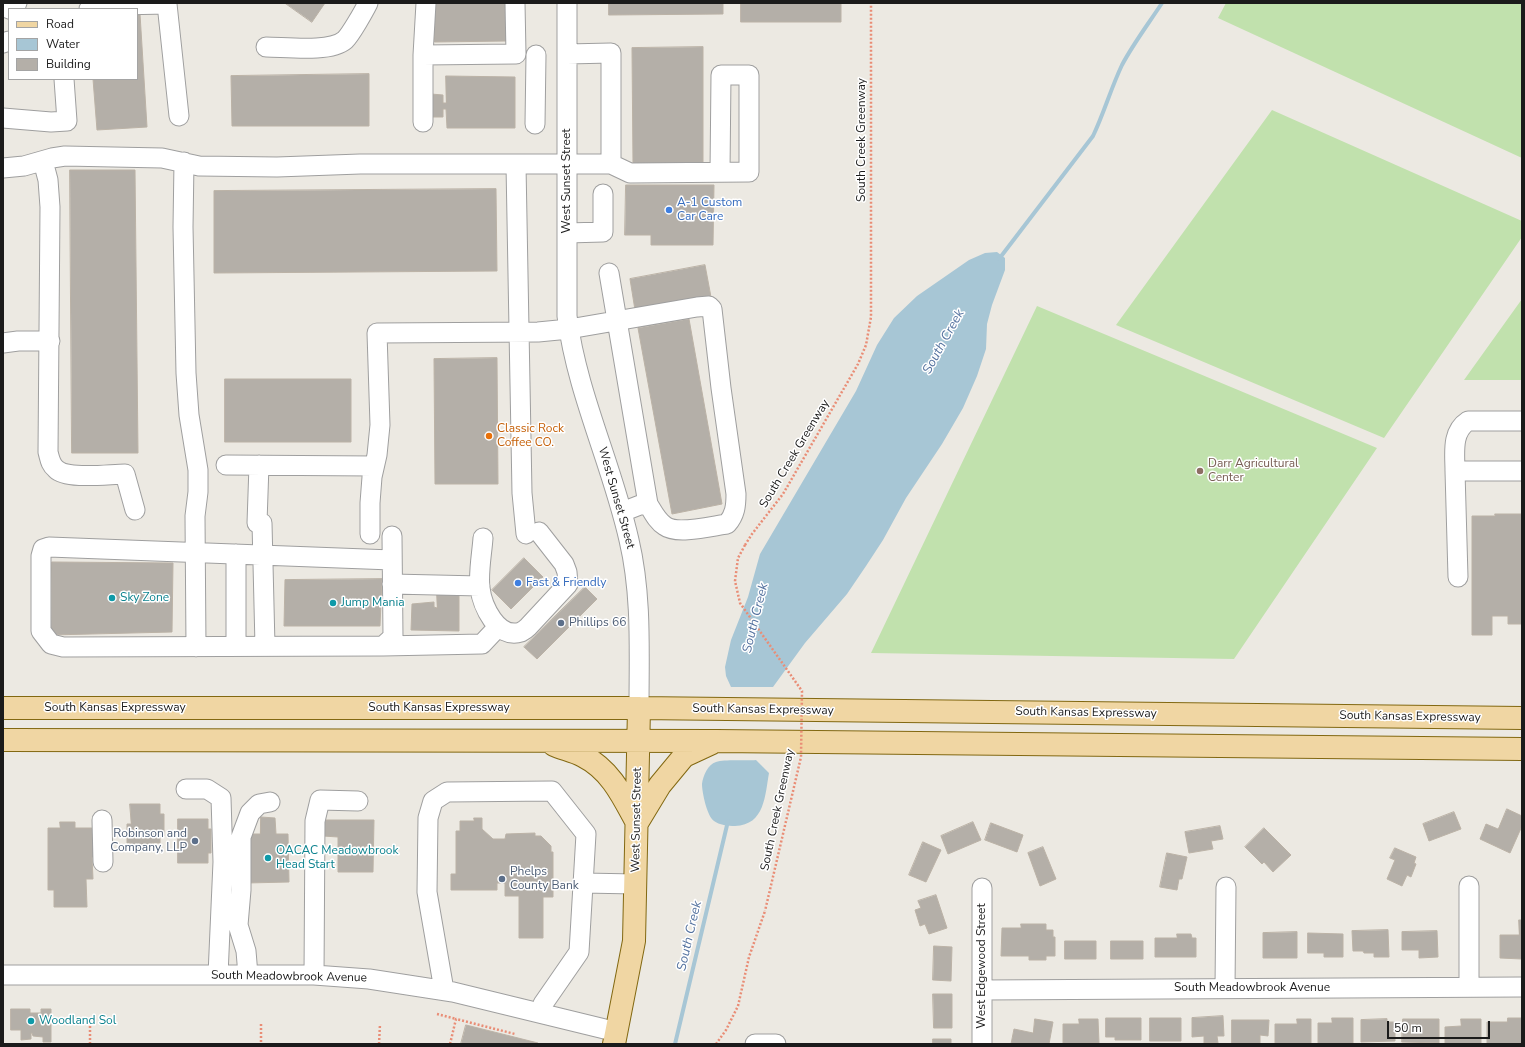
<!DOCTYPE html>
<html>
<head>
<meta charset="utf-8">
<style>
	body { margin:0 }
	#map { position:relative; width:1525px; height:1047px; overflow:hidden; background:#ece9e2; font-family:"Nunito Sans",sans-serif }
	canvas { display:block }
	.frame { position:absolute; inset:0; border:4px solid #1b1b1b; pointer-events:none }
	.legend { position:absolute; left:8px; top:8px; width:130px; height:72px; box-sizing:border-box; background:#fff; border:1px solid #a4a4a4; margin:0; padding:5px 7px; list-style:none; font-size:12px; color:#1b1b1b }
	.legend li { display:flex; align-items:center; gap:8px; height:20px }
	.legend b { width:20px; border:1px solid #a4a4a4 }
	.scale { position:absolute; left:1387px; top:1021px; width:103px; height:18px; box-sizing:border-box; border:2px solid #1b1b1b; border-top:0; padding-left:5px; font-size:12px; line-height:14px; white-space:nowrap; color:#1b1b1b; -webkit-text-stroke:3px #fff; paint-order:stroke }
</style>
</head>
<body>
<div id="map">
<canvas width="1525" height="1047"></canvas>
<div class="frame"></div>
<ul class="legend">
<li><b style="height:5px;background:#f0d6a3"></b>Road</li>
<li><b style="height:11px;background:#a7c6d5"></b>Water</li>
<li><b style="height:11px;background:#b4afa8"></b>Building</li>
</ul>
<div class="scale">50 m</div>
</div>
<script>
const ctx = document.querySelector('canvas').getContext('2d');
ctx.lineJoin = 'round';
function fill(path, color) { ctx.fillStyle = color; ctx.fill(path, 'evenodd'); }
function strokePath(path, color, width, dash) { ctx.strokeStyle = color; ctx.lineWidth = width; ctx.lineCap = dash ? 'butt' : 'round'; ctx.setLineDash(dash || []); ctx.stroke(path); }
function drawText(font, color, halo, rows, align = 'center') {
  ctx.font = font + ' "Nunito Sans",sans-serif'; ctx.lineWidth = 3; ctx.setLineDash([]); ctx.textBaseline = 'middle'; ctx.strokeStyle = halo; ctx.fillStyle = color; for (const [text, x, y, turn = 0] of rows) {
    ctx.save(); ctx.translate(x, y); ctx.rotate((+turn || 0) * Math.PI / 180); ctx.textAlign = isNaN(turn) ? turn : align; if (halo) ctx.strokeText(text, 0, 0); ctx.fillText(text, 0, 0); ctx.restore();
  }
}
const grass = new Path2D(`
	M 1226,3 L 1522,3 L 1522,158 L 1218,18 Z
	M 1272,110 L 1522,221 L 1522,237 L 1384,438 L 1116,325 Z
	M 1522,299 L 1522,380 L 1464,380 Z
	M 1037,306 L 1377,448 L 1234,659 L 871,653 Z`);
const water = new Path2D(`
	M 997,252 L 1005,258 L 1005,270 L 992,305 L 987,324 L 986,349 L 977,376 L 963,408 L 942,444 L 906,498 L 883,540 L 866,566 L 847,594 L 805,643 L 773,687 L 731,687 L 726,676 L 725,667 L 731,640 L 748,597 L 760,554 L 856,391 L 877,345 L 894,318 L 917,296 L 969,260 L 985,253 Z
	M 756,760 L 769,773 C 765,795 765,825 735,826 C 728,826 719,825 714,821 C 707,816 702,792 702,784 C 703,776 708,764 716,762 C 725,759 746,761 756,760 Z`);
const stream = new Path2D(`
	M 999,259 L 1093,136 C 1104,113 1111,88 1122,65 C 1133,44 1149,23 1162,3
	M 675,1044 L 728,821`);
const building = new Path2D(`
	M 285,3 L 325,3 L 312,22 Z
	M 434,3 L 507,3 L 507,41 L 435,42 Z
	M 609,3 L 723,3 L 723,14 L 609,15 Z
	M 741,3 L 841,3 L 841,22 L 741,22 Z
	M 137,14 L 140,14 L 147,127 L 97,130 L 93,79 L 137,79 Z
	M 703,47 L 703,165 L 633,164 L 632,48 Z
	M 369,74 L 369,126 L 232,126 L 231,76 Z
	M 446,76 L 515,77 L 515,128 L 447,128 L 446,109 L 443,109 L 443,117 L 431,117 L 431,94 L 443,95 L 443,103 L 446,103 Z
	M 70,170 L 135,170 L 138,453 L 72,453 Z
	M 626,185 L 714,185 L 713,245 L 651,245 L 651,235 L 625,235 Z
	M 496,189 L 497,271 L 214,273 L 214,191 Z
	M 705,265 L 711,297 L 635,310 L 630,279 Z
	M 689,319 L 722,504 L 672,514 L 638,328 Z
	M 497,358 L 498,484 L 435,484 L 434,359 Z
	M 225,379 L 351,379 L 351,442 L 225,442 Z
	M 1495,514 L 1522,514 L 1522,624 L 1508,624 L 1508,616 L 1492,616 L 1492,635 L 1472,635 L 1472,516 L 1495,516 Z
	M 524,558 L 543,577 L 511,609 L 492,590 Z
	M 52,562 L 173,563 L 172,632 L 51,635 Z
	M 382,579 L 380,626 L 284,626 L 285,580 Z
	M 585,587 L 597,599 L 537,659 L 524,647 Z
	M 437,594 L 459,594 L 459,631 L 411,630 L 412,604 L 434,602 L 434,607 L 437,608 Z
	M 130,804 L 160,804 L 160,814 L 164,814 L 164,836 L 160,836 L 160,843 L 152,843 L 152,849 L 131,849 L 131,843 L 127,843 L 127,824 L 131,824 Z
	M 1507,809 L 1522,816 L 1522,826 L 1510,853 L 1480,839 L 1486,824 L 1498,829 Z
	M 1454,812 L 1461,829 L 1429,841 L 1423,824 Z
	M 261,817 L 275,818 L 276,834 L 288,834 L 289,882 L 247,883 L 247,834 L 260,834 Z
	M 474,818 L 482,818 L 482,829 L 493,839 L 505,839 L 506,834 L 535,833 L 535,836 L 541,836 L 551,846 L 551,852 L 553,852 L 553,897 L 543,897 L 543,938 L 519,938 L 519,896 L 505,896 L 505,883 L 497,883 L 497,890 L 451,890 L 451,874 L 456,874 L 456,831 L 460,831 L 460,821 L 474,821 Z
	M 178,819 L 208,819 L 208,829 L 211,829 L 211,853 L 208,853 L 208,863 L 178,863 Z
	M 323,820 L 374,820 L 373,872 L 338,872 L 338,837 L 323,836 Z
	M 60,822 L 75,822 L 75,828 L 112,828 L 112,857 L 92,857 L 93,879 L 86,879 L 87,907 L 54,907 L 54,890 L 48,890 L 48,828 L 60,828 Z
	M 973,822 L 981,840 L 948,854 L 941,836 Z
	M 991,823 L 1023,835 L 1017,852 L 985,840 Z
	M 1220,826 L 1223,839 L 1211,841 L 1213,849 L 1189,853 L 1185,832 Z
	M 1264,828 L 1291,855 L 1273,872 L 1264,862 L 1262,864 L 1245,847 Z
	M 923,842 L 941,850 L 926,882 L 909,875 Z
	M 1043,847 L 1056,879 L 1040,886 L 1028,853 Z
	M 1395,848 L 1416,857 L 1414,863 L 1416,864 L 1411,877 L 1407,875 L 1402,886 L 1387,879 L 1395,860 L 1390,858 Z
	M 1167,853 L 1187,857 L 1182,879 L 1179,879 L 1177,890 L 1160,887 Z
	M 936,895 L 947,928 L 929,934 L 925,924 L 920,926 L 915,910 L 921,908 L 918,901 Z
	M 1519,920 L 1522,920 L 1522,959 L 1500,958 L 1500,935 L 1519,935 Z
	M 1021,924 L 1046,924 L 1046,930 L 1053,930 L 1053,937 L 1055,937 L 1055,956 L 1046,956 L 1046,960 L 1029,960 L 1029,956 L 1001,956 L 1002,928 L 1021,928 Z
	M 1388,930 L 1389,957 L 1374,957 L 1374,953 L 1364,953 L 1363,951 L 1353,951 L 1352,931 Z
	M 1437,931 L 1438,957 L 1419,958 L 1419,950 L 1402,950 L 1402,932 Z
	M 1297,932 L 1297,958 L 1263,958 L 1263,933 Z
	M 1308,933 L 1343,934 L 1343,957 L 1324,957 L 1324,953 L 1308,953 Z
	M 1177,934 L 1191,934 L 1192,938 L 1196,938 L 1196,957 L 1155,957 L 1155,938 L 1177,938 Z
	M 1065,941 L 1096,941 L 1096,959 L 1065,959 Z
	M 1111,941 L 1143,941 L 1143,959 L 1111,959 Z
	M 934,946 L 952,947 L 951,981 L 933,980 Z
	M 933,994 L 952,994 L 952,1028 L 934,1028 Z
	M 11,1009 L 30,1009 L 30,1013 L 41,1013 L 41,1009 L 51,1009 L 51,1042 L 43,1042 L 43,1037 L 33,1036 L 32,1033 L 31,1033 L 31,1039 L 21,1040 L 21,1030 L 11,1030 Z
	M 1223,1016 L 1224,1036 L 1217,1036 L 1218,1043 L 1204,1043 L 1204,1036 L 1192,1037 L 1192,1018 Z
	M 1106,1018 L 1141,1018 L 1141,1040 L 1115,1040 L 1115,1037 L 1106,1037 Z
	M 1150,1018 L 1181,1018 L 1181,1041 L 1150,1041 Z
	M 1332,1018 L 1353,1018 L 1353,1044 L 1318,1044 L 1318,1023 L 1332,1023 Z
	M 1508,1018 L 1522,1018 L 1522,1044 L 1487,1044 L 1487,1022 L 1507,1022 Z
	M 1035,1019 L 1053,1022 L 1049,1044 L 1011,1044 L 1014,1029 L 1033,1033 Z
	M 1079,1019 L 1098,1019 L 1099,1043 L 1063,1044 L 1063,1024 L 1079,1024 Z
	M 1297,1019 L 1311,1019 L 1311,1044 L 1275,1044 L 1275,1024 L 1297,1024 Z
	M 1387,1019 L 1387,1022 L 1395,1022 L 1395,1041 L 1361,1042 L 1361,1020 Z
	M 1403,1019 L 1439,1019 L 1439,1043 L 1402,1042 Z
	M 1461,1019 L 1481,1019 L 1481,1044 L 1445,1044 L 1445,1027 L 1461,1026 Z
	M 1232,1020 L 1269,1020 L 1268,1036 L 1260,1035 L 1260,1044 L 1232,1044 Z
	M 466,1025 L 538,1043 L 538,1044 L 461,1044 Z
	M 933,1039 L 951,1039 L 951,1044 L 933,1044 Z`);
const path = new Path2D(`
	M 745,545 L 752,534 L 783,494 L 858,364 L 866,345 L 871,317 L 871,3
	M 437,1014 L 456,1019
	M 261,1024 L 261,1044
	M 90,1044 L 90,1025
	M 379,1044 L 380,1024
	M 450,1044 L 456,1019 L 515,1034
	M 716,1044 L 726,1030 L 738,1006 L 749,957 L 765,911`);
const minor = new Path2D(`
	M 567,3 L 567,316 C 577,394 612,464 629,540 C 642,595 639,652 639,708
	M 9,9 L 17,3
	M 89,9 L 118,5 L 167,4 L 179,116
	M 3,43 L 9,41
	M 266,47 C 285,47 330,53 345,40 C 351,34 364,11 368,3
	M 423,55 L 426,3
	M 3,118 L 51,122 L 67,121 L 64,79
	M 423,122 L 423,55 L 516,54 L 515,3
	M 535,124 L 536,55
	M 43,161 L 48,180 L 50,207 L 48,452 C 50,459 50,464 56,469 C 67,480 109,474 125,474 L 135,510
	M 184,162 L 183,227 L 186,373 L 189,415 L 198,470 L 198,492 L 195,516 L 196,647
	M 611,164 L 630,173 L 749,172 L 749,75 L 721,75 L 720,172
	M 516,165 L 522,493 L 526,534
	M 3,168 L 24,166 L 52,158 L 65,156 L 162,158 L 199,166 L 277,167 L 360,164 L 611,164 L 611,53 L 567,54
	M 567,233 L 603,232 L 603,194
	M 609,273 L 648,504
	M 3,343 L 18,341 L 50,341
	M 226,465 L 374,466
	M 1455,471 C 1455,454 1451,432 1468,421 L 1522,421
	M 257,523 L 259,465
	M 262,523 L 265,646
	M 370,534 L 370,503 L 372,477 L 377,455 L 380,425 L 377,333 L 538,332 L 569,329 L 697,307 L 709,306 L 712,309 L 721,388 L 736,494 C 736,506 735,515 727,524 C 712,526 677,535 665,526 C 657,521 653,512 648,504 L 640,505 L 622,512
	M 392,536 L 393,637 L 383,646 L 63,647 L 51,644 L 41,631 L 41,556 L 43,549 L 49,547 L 392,560
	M 483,538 C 482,553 478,573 480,588 C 482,605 497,640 521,632 C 523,631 526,629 528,627 L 568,584 L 567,572 L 564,564 L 539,532
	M 1458,577 L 1455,471 L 1522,471
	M 392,584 L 480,586
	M 236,646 L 236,554
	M 383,646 L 482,644 L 498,627
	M 186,789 L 207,789 L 221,798 L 223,862 L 218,975
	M 102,820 L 103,862
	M 583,883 L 636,884
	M 982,888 L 982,1044
	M 3,975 L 314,975 L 369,979 L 453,992 L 617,1032
	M 248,975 L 246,951 L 238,925 L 241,890 L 241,837 L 250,813 L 259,804 L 270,802
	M 314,975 L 315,821 L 320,800 L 358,801
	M 1469,987 L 1469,886
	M 1225,988 L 1226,887
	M 444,990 L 427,892 L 428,818 L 433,801 L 447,792 L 552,791 L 586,834 L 579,952 L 543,1004
	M 982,990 L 1522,987
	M 755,1044 L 776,1044`);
const major = new Path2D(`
	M 3,708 L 639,708 L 1522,718
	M 3,740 L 717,741 L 1522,749
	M 554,745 C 563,749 574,751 583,756 C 611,770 623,797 637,823 L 660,785 L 684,756 L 712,743
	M 614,1044 L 634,941 L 639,708`);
const pathBridge = new Path2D(`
	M 745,545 L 738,558 L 735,581 L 740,603 L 802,691 L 801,757 L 765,911`);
const markers = [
	[669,210,4,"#3f7fe0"],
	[489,436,4,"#e8710a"],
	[1200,471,4,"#8d6e63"],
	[518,583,4,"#3f7fe0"],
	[112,598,4,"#0f9aa8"],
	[333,603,4,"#0f9aa8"],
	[561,623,4,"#5c6f8a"],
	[195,841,4,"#5c6f8a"],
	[268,858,4,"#0f9aa8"],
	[502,879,4,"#5c6f8a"],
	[31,1021,4,"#0f9aa8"]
];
const streetNames = [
	["South Creek Greenway",862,140,-90],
	["West Sunset Street",567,181,-90],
	["South Creek Greenway",795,454,-59],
	["West Sunset Street",616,498,74],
	["South Kansas Expressway",115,708],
	["South Kansas Expressway",439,708],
	["South Kansas Expressway",763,710,1],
	["South Kansas Expressway",1086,713,1],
	["South Kansas Expressway",1410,717,1],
	["South Creek Greenway",778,810,-78],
	["West Sunset Street",637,820,-89],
	["West Edgewood Street",982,966,-90],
	["South Meadowbrook Avenue",289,977,1],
	["South Meadowbrook Avenue",1252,988]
];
const shopNames = [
	["A-1 Custom",677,203],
	["Car Care",677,217],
	["Fast & Friendly",526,583]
];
const foodNames = [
	["Classic Rock",497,429],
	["Coffee CO.",497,443]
];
const educationNames = [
	["Darr Agricultural",1208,464],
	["Center",1208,478]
];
const cultureNames = [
	["Sky Zone",120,598],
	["Jump Mania",341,603],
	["OACAC Meadowbrook",276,851],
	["Head Start",276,865],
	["Woodland Sol",39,1021]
];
const serviceNames = [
	["Phillips 66",569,623],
	["Robinson and",187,834,"right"],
	["Company, LLP",187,848,"right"],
	["Phelps",510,872],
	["County Bank",510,886]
];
const waterNames = [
	["South Creek",944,342,-61],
	["South Creek",756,618,-76],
	["South Creek",690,936,-77]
];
fill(grass, '#c1e1ad');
fill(water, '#a7c6d5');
strokePath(stream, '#a7c6d5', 4);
fill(building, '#b4afa8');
strokePath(building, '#bbb2a6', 1);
strokePath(minor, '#9f9f9f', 21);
strokePath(major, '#826811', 24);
strokePath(path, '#e98d76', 2.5, [2, 2]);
strokePath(minor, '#fff', 19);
strokePath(major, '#f0d6a3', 22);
strokePath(pathBridge, '#e98d76', 2.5, [2, 2]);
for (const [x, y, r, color] of markers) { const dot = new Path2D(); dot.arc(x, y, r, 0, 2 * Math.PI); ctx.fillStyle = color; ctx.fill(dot); strokePath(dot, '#fff', 1.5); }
drawText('12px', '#1b1b1b', '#fff', streetNames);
drawText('12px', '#366cbe', '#fff', shopNames, 'left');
drawText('12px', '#c56008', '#fff', foodNames, 'left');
drawText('12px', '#785e54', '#fff', educationNames, 'left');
drawText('12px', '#0d838f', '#fff', cultureNames, 'left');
drawText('12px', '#4e5e75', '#fff', serviceNames, 'left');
drawText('italic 13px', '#54729f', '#fff', waterNames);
</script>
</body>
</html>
